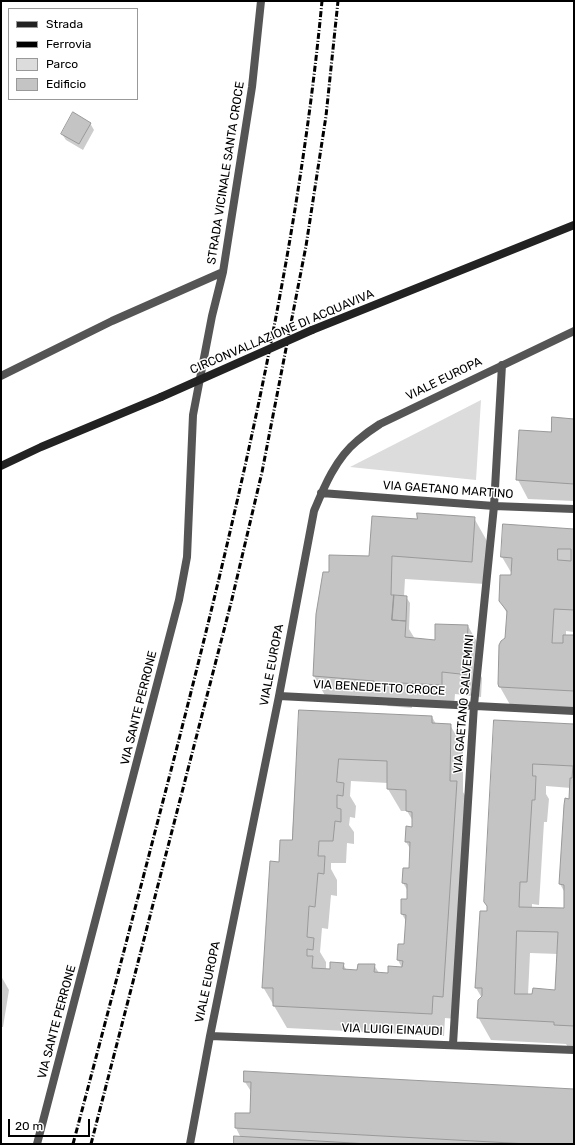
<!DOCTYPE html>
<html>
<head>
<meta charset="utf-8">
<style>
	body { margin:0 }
	#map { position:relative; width:575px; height:1145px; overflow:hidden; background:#fff; font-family:Rubik,sans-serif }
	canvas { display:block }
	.frame { position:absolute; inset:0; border:2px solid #000; pointer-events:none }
	.legend { position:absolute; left:8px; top:8px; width:130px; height:92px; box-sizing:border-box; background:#fff; border:1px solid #999; margin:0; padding:5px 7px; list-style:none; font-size:12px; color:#000 }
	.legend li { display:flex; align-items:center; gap:8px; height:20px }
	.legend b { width:20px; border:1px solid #999 }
	.scale { position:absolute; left:8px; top:1119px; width:82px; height:18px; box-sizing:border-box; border:2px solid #000; border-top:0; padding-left:5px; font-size:12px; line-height:14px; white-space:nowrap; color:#000; -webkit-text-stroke:3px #fff; paint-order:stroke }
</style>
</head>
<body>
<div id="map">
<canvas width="575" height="1145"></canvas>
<div class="frame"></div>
<ul class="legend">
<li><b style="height:5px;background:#222"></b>Strada</li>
<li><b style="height:5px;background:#000"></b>Ferrovia</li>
<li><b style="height:11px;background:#dcdcdc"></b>Parco</li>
<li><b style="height:11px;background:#c4c4c4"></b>Edificio</li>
</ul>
<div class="scale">20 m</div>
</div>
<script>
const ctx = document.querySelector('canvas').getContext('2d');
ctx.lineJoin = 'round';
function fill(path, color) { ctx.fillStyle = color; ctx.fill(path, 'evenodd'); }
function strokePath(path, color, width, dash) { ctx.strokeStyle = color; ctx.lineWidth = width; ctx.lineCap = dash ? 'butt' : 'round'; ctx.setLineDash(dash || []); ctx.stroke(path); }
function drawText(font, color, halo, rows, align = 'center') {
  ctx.font = font + ' Rubik,sans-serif'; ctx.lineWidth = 3; ctx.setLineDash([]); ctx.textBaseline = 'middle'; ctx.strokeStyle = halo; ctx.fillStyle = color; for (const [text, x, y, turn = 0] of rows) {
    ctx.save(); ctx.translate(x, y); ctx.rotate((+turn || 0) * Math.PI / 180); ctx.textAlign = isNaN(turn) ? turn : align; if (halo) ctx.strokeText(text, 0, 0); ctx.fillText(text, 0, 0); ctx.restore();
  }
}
const green = new Path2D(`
	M 481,400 L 476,480 L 350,467 Z`);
const shadow = new Path2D(`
	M 90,123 L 94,130 L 83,150 L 66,140 L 62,134 Z
	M 574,420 L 574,501 L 528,499 L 518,480 L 520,432 L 552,433 Z
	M 474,518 L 487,541 L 485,584 L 405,579 L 404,596 L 406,597 L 410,603 L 409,629 L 415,639 L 436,641 L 468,626 L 481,649 L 480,674 L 482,678 L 481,697 L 455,694 L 454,707 L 412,705 L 412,708 L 388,706 L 385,703 L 327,699 L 314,676 L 317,614 L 330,573 L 370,557 L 418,520 Z
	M 504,525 L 574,530 L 574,632 L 566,631 L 566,636 L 574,636 L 574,713 L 513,710 L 500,687 L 508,615 L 500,601 L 512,574 L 502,557 Z
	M 300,711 L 432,717 L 436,724 L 450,725 L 463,747 L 463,792 L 470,804 L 456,1019 L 445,1018 L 444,1036 L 287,1028 L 263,987 L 280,863 L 292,841 ZM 351,781 L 388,783 L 388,789 L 401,811 L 407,811 L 413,821 L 413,828 L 407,827 L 406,842 L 411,850 L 410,869 L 403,883 L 408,891 L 408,900 L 402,914 L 407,923 L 405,945 L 398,960 L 402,968 L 390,974 L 379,973 L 374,965 L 358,971 L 347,971 L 343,964 L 331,970 L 326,970 L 326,962 L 320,952 L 322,928 L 328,929 L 331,895 L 337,896 L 337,880 L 331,869 L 331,863 L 346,863 L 347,843 L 354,844 L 354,832 L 349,825 L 350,817 L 355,818 L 356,806 L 350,796 Z
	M 495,721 L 574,725 L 574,1048 L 568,1047 L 566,1044 L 491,1040 L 478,1017 L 482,998 L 476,988 L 481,912 L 488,912 ZM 546,786 L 571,788 L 560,884 L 565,893 L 565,909 L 532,908 L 532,904 L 539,905 L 544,822 L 547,822 L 549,799 L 546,794 ZM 530,953 L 558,954 L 556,991 L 528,995 Z
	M 1,976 L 9,990 L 3,1027 L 1,1027 Z
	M 245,1082 L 574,1090 L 574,1144 L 235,1144 L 241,1138 L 236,1128 L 236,1114 L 251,1114 L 252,1093 Z`);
const building = new Path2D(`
	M 73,112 L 91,123 L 79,144 L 61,134 Z
	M 552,417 L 574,419 L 574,484 L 516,480 L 519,430 L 551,432 Z
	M 417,513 L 475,517 L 472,562 L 392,556 L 391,595 L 394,595 L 392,620 L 406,621 L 405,637 L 435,640 L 435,624 L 468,625 L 467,654 L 469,654 L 469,675 L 442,672 L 442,685 L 400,683 L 400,686 L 374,684 L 374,681 L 313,676 L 316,614 L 323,572 L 329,572 L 329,555 L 369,556 L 372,516 L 417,519 Z
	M 503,524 L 574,529 L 574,610 L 554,609 L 552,643 L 563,643 L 563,635 L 574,635 L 574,691 L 499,687 L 498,684 L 499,645 L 501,641 L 505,638 L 507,611 L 499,601 L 500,575 L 511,575 L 512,558 L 501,557 ZM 558,549 L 571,549 L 571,561 L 558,560 Z
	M 394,595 L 407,596 L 406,621 L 392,620 Z
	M 299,710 L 432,716 L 432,723 L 451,724 L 450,781 L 457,781 L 443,997 L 433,996 L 432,1014 L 273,1006 L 273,988 L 262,988 L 270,861 L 279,862 L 280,840 L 292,840 ZM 339,759 L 387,761 L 387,789 L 406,790 L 406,811 L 412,812 L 412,827 L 406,826 L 405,842 L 410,842 L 409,868 L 403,868 L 402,883 L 407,884 L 407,899 L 401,899 L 401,914 L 406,915 L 404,944 L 398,944 L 397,960 L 403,961 L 402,967 L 388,966 L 388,973 L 374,972 L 375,964 L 358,964 L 357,970 L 343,969 L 344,963 L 330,962 L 330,969 L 312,968 L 313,956 L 307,956 L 307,949 L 313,950 L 314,938 L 307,937 L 309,906 L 315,907 L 318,873 L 324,874 L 325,856 L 318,856 L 319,841 L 333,841 L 335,821 L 341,822 L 341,809 L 337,808 L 337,795 L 343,796 L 344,783 L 337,782 Z
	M 494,720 L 574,724 L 574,1026 L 554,1025 L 554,1022 L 477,1018 L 478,1000 L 482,996 L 482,988 L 475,988 L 480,911 L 487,911 L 487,906 L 484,902 ZM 533,764 L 573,766 L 572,778 L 570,778 L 569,799 L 565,798 L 564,805 L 559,884 L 564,885 L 564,908 L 519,907 L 520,882 L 527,882 L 532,800 L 535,800 L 536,776 L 533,776 ZM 517,931 L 558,932 L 555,990 L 533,988 L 532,994 L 515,994 Z
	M 244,1071 L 574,1089 L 574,1144 L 529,1144 L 235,1128 L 235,1113 L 250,1113 L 251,1082 L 244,1082 Z
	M 234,1136 L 369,1144 L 234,1144 Z`);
const street = new Path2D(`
	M 1,376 L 112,321 L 223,272 L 252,87 L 261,1
	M 321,493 L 494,506 L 574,509
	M 279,696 L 574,711
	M 210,1036 L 574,1050
	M 453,1044 L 474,705 L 494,506 L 502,365
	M 37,1144 L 179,600 L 187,557 L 193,415 L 212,316 L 223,272
	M 190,1144 L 210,1036 L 279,696 L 314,511 C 324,487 336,458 357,441 C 364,435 372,429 380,424 L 574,331`);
const secondary = new Path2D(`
	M 312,330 L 574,225
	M 1,466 L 41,447 L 161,397`);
const rail = new Path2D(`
	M 73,1144 C 108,1013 142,882 176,751 C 239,505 298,255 322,1
	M 91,1144 L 232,599 L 262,472 L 306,246 L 326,116 L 338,1`);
const secondaryBridge = new Path2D(`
	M 161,397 L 312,330`);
const streetNames = [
	["STRADA VICINALE SANTA CROCE",226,173,-81],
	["CIRCONVALLAZIONE DI ACQUAVIVA",282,332,-23],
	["VIALE EUROPA",444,379,-26],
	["VIA GAETANO MARTINO",448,490,4],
	["VIALE EUROPA",272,665,-79],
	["VIA BENEDETTO CROCE",379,688,3],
	["VIA GAETANO SALVEMINI",464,704,-85],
	["VIA SANTE PERRONE",139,708,-76],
	["VIALE EUROPA",208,982,-78],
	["VIA SANTE PERRONE",57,1022,-75],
	["VIA LUIGI EINAUDI",392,1030,2]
];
fill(green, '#dcdcdc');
fill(shadow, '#0003');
fill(building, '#c4c4c4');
strokePath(building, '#999', 1);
strokePath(street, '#555', 8);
strokePath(secondary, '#222', 8);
strokePath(rail, '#000', 3, [6, 2, 1, 2]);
strokePath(secondaryBridge, '#222', 8);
drawText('12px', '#000', '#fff', streetNames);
</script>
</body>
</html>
